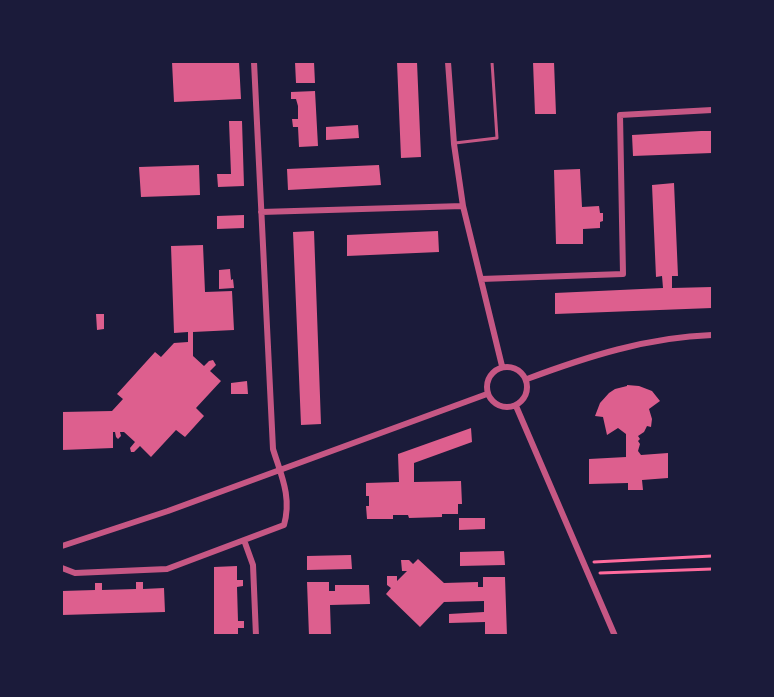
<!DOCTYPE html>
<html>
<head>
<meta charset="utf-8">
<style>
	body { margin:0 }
	#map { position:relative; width:774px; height:697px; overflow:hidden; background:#1b1b3a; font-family:"Public Sans",sans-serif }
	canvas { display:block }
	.frame { position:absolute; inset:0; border:63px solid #1b1b3a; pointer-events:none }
</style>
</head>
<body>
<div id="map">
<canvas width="774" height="697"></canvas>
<div class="frame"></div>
</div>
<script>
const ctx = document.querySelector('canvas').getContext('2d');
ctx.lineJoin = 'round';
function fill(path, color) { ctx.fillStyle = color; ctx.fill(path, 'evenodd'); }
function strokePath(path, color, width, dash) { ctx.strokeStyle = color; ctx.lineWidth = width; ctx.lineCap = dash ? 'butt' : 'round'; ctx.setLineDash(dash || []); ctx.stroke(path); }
const building = new Path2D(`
	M 172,62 L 239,62 L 241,99 L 174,102 Z
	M 295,62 L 314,62 L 315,83 L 296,83 Z
	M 397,62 L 417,62 L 421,157 L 401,158 Z
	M 533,62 L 554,62 L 556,114 L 535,114 Z
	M 315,91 L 318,146 L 299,147 L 298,127 L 293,127 L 292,119 L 298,119 L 298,106 L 296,99 L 291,99 L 291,92 Z
	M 229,121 L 242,121 L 244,186 L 218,187 L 217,174 L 231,174 Z
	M 358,125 L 359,138 L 326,140 L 326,127 Z
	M 701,131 L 712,131 L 712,153 L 633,156 L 632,135 Z
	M 199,165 L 200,195 L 141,197 L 139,167 Z
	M 379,165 L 381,185 L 288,190 L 287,169 Z
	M 580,169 L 582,207 L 599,206 L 600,213 L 603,213 L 603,221 L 600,222 L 600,228 L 583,229 L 583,244 L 556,244 L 554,170 Z
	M 674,183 L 678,276 L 672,276 L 672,288 L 712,287 L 712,308 L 555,314 L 555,293 L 663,288 L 662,276 L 656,277 L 652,185 Z
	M 244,215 L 244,228 L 217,229 L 217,216 Z
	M 314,231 L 321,424 L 301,425 L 293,232 Z
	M 438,231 L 439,252 L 347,256 L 347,235 Z
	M 203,245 L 205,292 L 232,291 L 234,330 L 193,332 L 193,356 L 204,366 L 209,361 L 213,360 L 216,365 L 210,371 L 221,381 L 196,408 L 204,416 L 185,437 L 176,430 L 151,457 L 140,446 L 134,452 L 131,452 L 130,448 L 135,442 L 124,432 L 120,432 L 121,436 L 118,439 L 116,437 L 115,432 L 113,432 L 113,448 L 62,450 L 62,412 L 112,411 L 123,399 L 117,394 L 155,352 L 161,357 L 174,343 L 188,342 L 188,332 L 174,333 L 171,246 Z
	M 230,269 L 231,280 L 233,279 L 234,288 L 219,289 L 219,270 Z
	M 96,314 L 104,314 L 104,329 L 97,330 Z
	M 247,381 L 248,394 L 231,394 L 231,383 Z
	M 627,385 L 639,386 L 652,391 L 660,401 L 649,409 L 652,419 L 651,427 L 647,426 L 644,432 L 638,436 L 640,439 L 638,441 L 640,444 L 638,451 L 641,455 L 668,453 L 668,478 L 642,480 L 643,490 L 628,490 L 628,483 L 589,484 L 589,459 L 626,457 L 626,434 L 618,428 L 607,435 L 603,417 L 595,416 L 600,403 L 609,393 L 615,389 L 627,386 Z
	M 471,428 L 472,442 L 414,463 L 414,482 L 461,481 L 462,504 L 458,504 L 458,514 L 442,514 L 442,517 L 409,518 L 408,515 L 393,515 L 393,519 L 367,519 L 366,506 L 369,506 L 369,496 L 366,496 L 366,483 L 399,482 L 398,454 Z
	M 459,518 L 485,518 L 485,529 L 459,530 Z
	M 504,551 L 505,565 L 460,566 L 460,552 Z
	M 351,555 L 352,569 L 307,570 L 307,556 Z
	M 418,559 L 444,583 L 478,582 L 478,587 L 483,587 L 483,577 L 505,577 L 507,636 L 485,636 L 485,622 L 449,623 L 449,614 L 484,612 L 484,601 L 444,602 L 420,627 L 386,594 L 391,588 L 387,585 L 387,576 L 397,576 L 397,581 L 407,571 L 402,571 L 401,560 L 409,560 L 413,564 Z
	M 237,566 L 237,580 L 243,580 L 243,586 L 237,587 L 238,621 L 244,621 L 244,628 L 238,628 L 238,636 L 214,636 L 214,567 Z
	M 136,582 L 143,582 L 143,589 L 164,588 L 165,612 L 62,615 L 62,591 L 95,590 L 95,583 L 102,583 L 102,590 L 136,589 Z
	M 307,582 L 329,582 L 329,591 L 335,591 L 335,585 L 369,585 L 370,604 L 330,605 L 331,636 L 309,636 Z`);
const path = new Path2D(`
	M 594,562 L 712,556
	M 600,573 L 712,569`);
const service = new Path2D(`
	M 455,143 L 497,138 L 492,62`);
const minor = new Path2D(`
	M 448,62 L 454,144 L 463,206 L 502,366
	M 261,212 L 463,206
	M 481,279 L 623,274 L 620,115 L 712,110
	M487 387a20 20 0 1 1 40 0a20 20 0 1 1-40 0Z
	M 527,379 C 586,357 648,337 712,335
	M 516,406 L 615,636
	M 244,540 L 253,565 L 256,636
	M 62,546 L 168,511 L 487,394
	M 62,568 L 75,573 L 167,569 L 284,525 C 292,497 281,475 273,449 L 254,62`);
fill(building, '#dd5f8e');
strokePath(path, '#ff6b9d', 3);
strokePath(service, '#c65784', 3);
strokePath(minor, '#c65784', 6);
</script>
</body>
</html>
